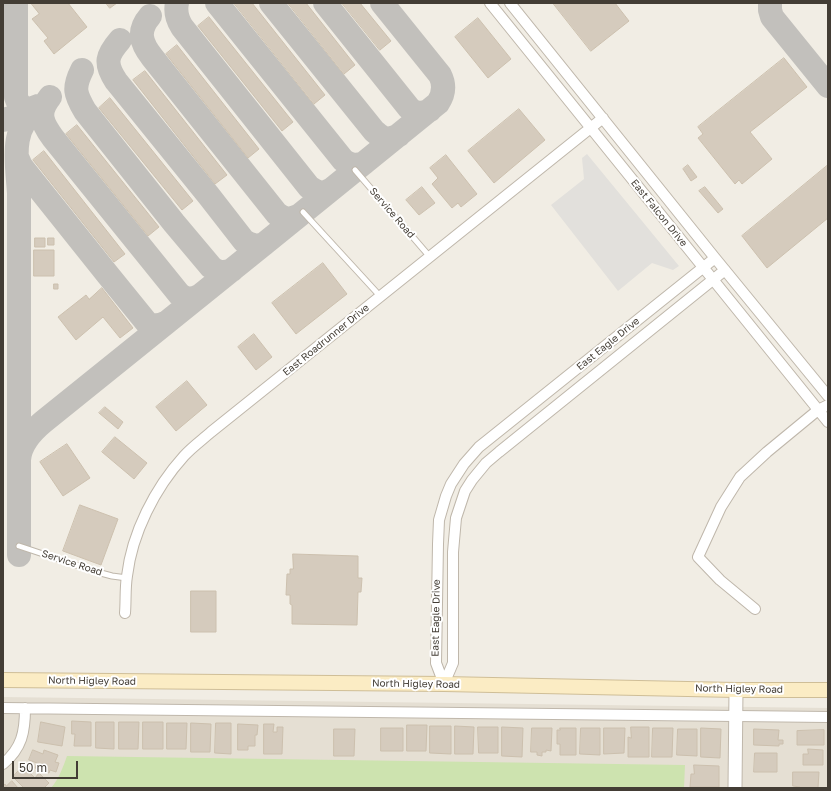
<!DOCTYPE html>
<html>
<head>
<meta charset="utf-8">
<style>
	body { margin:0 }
	#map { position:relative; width:831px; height:791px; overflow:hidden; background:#f1ede4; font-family:"Golos Text",sans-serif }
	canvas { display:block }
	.frame { position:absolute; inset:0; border:4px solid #433d35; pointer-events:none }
	.scale { position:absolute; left:12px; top:761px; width:66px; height:18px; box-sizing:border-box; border:2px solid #433d35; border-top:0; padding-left:5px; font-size:12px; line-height:14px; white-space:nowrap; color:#433d35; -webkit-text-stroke:3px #fff; paint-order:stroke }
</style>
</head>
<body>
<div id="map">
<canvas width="831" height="791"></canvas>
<div class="frame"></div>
<div class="scale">50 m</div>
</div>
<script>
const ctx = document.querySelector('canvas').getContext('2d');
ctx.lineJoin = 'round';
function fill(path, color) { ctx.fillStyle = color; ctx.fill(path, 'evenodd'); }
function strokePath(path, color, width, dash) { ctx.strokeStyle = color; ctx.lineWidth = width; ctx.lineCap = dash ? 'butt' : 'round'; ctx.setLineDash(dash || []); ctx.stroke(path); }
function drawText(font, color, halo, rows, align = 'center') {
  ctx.font = font + ' "Golos Text",sans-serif'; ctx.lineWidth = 4; ctx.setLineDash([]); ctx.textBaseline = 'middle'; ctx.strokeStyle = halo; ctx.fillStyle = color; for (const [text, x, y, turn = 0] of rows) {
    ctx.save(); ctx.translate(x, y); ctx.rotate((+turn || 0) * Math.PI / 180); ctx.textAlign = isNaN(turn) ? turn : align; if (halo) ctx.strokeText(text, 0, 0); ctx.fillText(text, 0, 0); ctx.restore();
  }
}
const residential = new Path2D(`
	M 3,697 L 828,708 L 828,788 L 3,788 Z`);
const green = new Path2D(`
	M 67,756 L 685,765 L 684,788 L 51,788 C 59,779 63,767 67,756 Z`);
const parking = new Path2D(`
	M 587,154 L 679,266 L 673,270 L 652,263 L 618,291 L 551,205 L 584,179 L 582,158 Z`);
const taxiway = new Path2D(`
	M 16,3 L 16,97 C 19,108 28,111 38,106
	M 177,3 C 175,12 177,19 182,27 L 309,187 C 317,192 321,195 330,190
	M 217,3 L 343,160 C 350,165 356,166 364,163
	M 271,3 L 374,131 C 383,139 387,141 399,135
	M 325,3 L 409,108 C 416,114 422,114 430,110
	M 770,3 L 770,10 L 772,17 L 828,86
	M 150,16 C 137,31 141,43 152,57 L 277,214 C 285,219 289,220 298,216
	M 120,40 C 107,55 104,63 116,81 L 209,196 L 244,241 C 251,245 256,247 264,244
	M 82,70 C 73,88 75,94 85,111 L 174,223 L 211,267 C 218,273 224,273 232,270
	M 50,97 C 37,113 42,123 53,138 L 179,294 C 185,299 191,300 199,296
	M 3,120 L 24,114 L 36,107
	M 17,157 L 21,166 L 108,275 L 147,323 C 153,326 159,326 165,323
	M 19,460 C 20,444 31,432 43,422 L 264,244 L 438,103 C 444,94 445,85 440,75 L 382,3
	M 19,555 L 19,193 C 17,161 9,130 38,106`);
const building = new Path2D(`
	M 31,3 L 68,3 L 87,27 L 54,54 L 44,41 L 48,38 L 32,19 L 39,14 Z
	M 106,3 L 117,3 L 110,8 Z
	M 234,3 L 252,3 L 325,95 L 314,104 Z
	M 288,3 L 306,3 L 355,65 L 344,74 Z
	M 342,3 L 360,3 L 391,41 L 380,50 Z
	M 553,3 L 615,3 L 629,21 L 591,51 Z
	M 209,17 L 293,122 L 282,131 L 198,26 Z
	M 478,18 L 511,59 L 488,78 L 455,37 Z
	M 177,45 L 259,149 L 248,158 L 166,54 Z
	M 784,58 L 807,87 L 750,132 L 772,159 L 742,184 L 739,180 L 735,184 L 698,138 L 703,134 L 698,127 Z
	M 145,71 L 227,175 L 215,184 L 133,80 Z
	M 110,98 L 193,201 L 182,210 L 99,108 Z
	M 519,109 L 545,140 L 494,183 L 468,151 Z
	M 77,125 L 159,227 L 148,236 L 66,134 Z
	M 44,151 L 125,254 L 114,262 L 33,160 Z
	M 446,155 L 477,194 L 461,207 L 458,203 L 452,208 L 432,184 L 438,178 L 430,168 Z
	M 688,165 L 697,177 L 691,181 L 683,169 Z
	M 828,165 L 828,218 L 767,268 L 742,236 Z
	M 422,187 L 435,203 L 419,215 L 406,200 Z
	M 705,187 L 723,209 L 718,213 L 699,191 Z
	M 35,238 L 45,238 L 45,247 L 35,247 Z
	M 48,238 L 54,238 L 54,245 L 48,245 Z
	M 34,250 L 54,250 L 54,276 L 34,276 Z
	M 323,263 L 347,294 L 296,334 L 272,303 Z
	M 54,284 L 58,284 L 58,289 L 54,289 Z
	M 102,288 L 133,328 L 120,338 L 103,317 L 76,340 L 58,317 L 86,295 L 89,299 Z
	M 254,334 L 272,357 L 256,370 L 238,347 Z
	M 187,381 L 207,405 L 176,431 L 156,407 Z
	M 105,407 L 123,422 L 118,429 L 99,413 Z
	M 115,437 L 147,463 L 134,479 L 102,452 Z
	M 67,444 L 90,478 L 63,496 L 40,462 Z
	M 80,505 L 118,519 L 101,565 L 63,551 Z
	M 293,554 L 358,556 L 358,578 L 362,578 L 361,592 L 358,592 L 357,625 L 292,624 L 292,605 L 290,604 L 290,595 L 286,595 L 287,574 L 290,574 L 290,569 L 293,569 Z
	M 191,591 L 216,591 L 216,632 L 191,632 Z
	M 72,721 L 91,722 L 91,746 L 74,746 L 75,734 L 72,734 Z
	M 41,722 L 65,727 L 62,746 L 38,742 Z
	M 96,722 L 114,722 L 114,749 L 96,748 Z
	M 119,722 L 139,722 L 138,749 L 119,749 Z
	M 143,722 L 163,722 L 163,749 L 143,749 Z
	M 167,723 L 187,723 L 186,749 L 167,749 Z
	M 191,723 L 211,724 L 210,752 L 191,752 Z
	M 216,723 L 231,723 L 231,754 L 215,753 Z
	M 238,724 L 258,725 L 257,735 L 255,735 L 255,746 L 248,746 L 248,750 L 238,750 Z
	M 264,724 L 274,724 L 273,732 L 277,732 L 277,727 L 283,727 L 282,754 L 264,754 Z
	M 407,725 L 427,725 L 426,751 L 407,751 Z
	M 430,726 L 451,726 L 451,754 L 430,753 Z
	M 455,726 L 474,727 L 473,754 L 455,754 Z
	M 478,727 L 498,727 L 498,753 L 479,753 Z
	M 502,727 L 523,728 L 522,757 L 502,756 Z
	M 631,727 L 649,727 L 649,757 L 628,757 L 628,737 L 631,738 Z
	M 381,728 L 403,728 L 403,751 L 381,751 Z
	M 532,728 L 552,728 L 551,751 L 546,750 L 546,752 L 542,752 L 542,756 L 537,755 L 537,752 L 531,752 Z
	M 560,728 L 576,728 L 576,755 L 560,755 L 560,744 L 557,744 L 557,730 L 560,730 Z
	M 581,728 L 600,728 L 600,755 L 580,754 Z
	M 604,728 L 625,728 L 624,753 L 604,754 Z
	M 653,728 L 673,728 L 672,757 L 652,757 Z
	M 701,728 L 721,729 L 720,758 L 701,757 Z
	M 334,729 L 355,729 L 354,756 L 334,756 Z
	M 678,729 L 697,729 L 697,756 L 677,755 Z
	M 754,729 L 779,730 L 778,740 L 783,740 L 783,744 L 779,744 L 779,746 L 754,745 Z
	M 824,730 L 824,745 L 797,745 L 797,731 Z
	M 808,749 L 823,750 L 823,765 L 803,765 L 803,754 L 808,754 Z
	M 33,750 L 43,754 L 44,750 L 58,755 L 55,762 L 59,763 L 56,772 L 50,770 L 49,773 L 35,768 L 37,763 L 29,760 Z
	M 755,753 L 777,753 L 777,772 L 754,772 Z
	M 694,765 L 719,766 L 719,787 L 690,787 L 691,774 L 694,774 Z
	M 23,766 L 35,778 L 39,773 L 49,783 L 44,788 L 24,788 L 13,777 Z
	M 793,772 L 819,772 L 818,788 L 800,788 L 800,787 L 793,786 Z
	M 12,781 L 18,788 L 3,788 L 3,786 L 5,784 L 6,786 Z`);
const service = new Path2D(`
	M 355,170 L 430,257
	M 303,212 L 380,296
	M 19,546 L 97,572 L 112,576 L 127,578`);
const minor = new Path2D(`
	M 490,3 L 828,422
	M 510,3 L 715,258 L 828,396
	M 755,609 L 720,580 L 698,557 L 721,507 L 740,477 L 767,452 L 818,410 L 828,405
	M 125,613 C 126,601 125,588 127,576 C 132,533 155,488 184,456 C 192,447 202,440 211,432 L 603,118
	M 444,684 L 436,663 L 438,544 L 439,520 L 446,496 L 451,484 L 464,464 L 479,447 L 715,258
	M 444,684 L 453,663 L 453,552 L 456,518 L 465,491 L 472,480 L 486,463 L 499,452 L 725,270
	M 3,708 L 828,717
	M 3,764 C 22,748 25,732 25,708`);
const tertiary = new Path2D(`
	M 735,788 L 736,690`);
const secondary = new Path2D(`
	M 3,680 L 444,684 L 736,690 L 828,690`);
const streetNames = [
	["Service Road",392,213,49],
	["East Falcon Drive",659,213,51],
	["East Roadrunner Drive",326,340,-39],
	["East Eagle Drive",608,344,-39],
	["Service Road",72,563,18],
	["East Eagle Drive",436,618,-89],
	["North Higley Road",92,681,1],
	["North Higley Road",416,684,1],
	["North Higley Road",739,689,1]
];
fill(residential, '#e5dfd3');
fill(green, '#cde3af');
fill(parking, '#e2e0dc');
strokePath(taxiway, '#c2c0bc', 24);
fill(building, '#d5cbbd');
strokePath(building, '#ccc0ae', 1);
strokePath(service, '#bfb7ab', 7);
strokePath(minor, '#bfb7ab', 12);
strokePath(tertiary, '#bfb7ab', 15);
strokePath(secondary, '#cfbe97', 16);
strokePath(service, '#fff', 5);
strokePath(minor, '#fff', 10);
strokePath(tertiary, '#fff', 13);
strokePath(secondary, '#fbecc4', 14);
drawText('10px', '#433d35', '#fff', streetNames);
</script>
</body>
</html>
